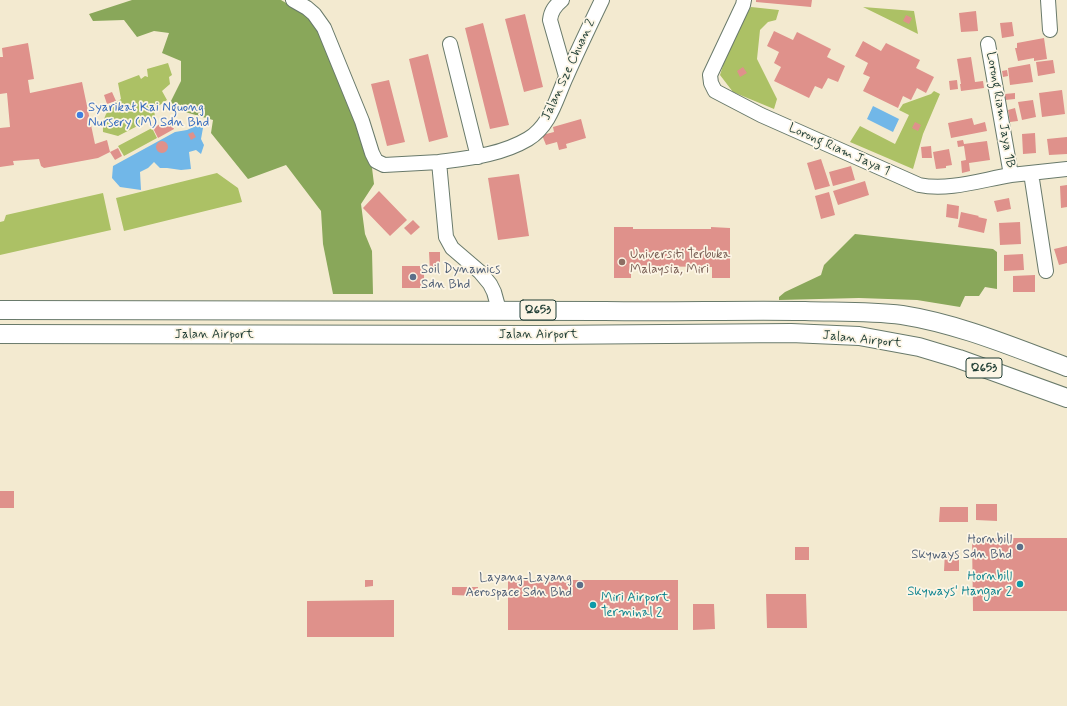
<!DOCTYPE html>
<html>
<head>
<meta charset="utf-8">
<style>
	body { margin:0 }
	canvas { display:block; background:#f3ead0 }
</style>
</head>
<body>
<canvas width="1067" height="706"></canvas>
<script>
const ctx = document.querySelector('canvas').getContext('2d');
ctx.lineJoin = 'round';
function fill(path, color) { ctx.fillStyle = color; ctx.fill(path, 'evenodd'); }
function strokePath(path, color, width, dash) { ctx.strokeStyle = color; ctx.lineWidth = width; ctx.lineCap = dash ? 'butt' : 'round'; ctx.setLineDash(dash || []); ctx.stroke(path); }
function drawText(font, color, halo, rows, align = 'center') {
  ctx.font = font + ' Mynerve,sans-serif'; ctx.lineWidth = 3.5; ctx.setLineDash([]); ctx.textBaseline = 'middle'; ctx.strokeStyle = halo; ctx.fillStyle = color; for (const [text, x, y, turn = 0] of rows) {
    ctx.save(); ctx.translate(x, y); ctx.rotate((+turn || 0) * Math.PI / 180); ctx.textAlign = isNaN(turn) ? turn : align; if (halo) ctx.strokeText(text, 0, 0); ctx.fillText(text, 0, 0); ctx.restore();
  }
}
const green = new Path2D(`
	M 751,7 L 779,10 L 776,20 L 768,22 L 760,30 L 757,59 L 777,99 L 774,109 L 733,92 L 720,75 L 731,40 Z
	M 863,7 L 914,11 L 918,34 Z
	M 168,63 L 172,75 L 169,77 L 170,84 L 162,91 L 167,100 L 154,109 L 155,117 L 118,136 L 103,132 C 103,115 107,109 121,99 L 118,83 L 139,75 L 141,79 L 145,76 L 148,77 L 147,69 Z
	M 934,91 L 940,94 L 923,134 L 913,169 L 850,142 L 860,126 L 895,144 L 909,115 L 899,110 L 903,104 L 931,94 Z
	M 152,128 L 157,138 L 124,156 L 118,146 Z
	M 217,173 L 238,188 L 242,202 L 124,231 L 116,198 Z
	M 103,193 L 111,230 L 0,255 L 0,222 L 4,221 L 6,215 Z`);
const forest = new Path2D(`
	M 132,0 L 281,0 L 303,13 L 322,34 L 371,160 L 374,184 L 361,204 L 365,234 L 372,251 L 373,294 L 333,294 L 323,244 L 321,211 L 286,165 L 248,179 L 211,133 L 213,120 L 168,107 L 181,81 L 181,61 L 162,53 L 169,33 L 154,31 L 137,37 L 124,20 L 93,21 L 89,14 Z
	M 855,234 L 993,249 L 997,252 L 997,289 L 985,287 L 979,296 L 965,296 L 960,307 L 917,300 L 859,298 L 779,300 L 779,297 L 785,292 L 821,275 L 824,265 Z`);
const water = new Path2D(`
	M 873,106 L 899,119 L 893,132 L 867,119 Z
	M 198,125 L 203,128 L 201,139 L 204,145 L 201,154 L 196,150 L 189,152 L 191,169 L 181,170 L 167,168 L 160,168 L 154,162 L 148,168 L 140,172 L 141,190 L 120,187 L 112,178 L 113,166 L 175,132 L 187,130 Z`);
const building = new Path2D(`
	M 756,0 L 812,0 L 811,7 L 756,2 Z
	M 976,11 L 978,31 L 961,32 L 959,13 Z
	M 525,14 L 543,87 L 524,92 L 505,19 Z
	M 906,15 L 912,18 L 909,24 L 903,21 Z
	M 1012,22 L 1014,36 L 1002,38 L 1000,23 Z
	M 483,23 L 509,125 L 490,129 L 465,28 Z
	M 774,31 L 793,40 L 797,32 L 831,49 L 827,57 L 845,66 L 838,82 L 828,78 L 822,89 L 815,86 L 809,98 L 774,81 L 781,67 L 774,63 L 779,52 L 767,46 Z
	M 1044,38 L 1047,59 L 1034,61 L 1034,58 L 1018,61 L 1015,48 L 1017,48 L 1017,43 Z
	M 863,41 L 881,51 L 886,43 L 920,60 L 916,68 L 934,77 L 926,93 L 917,88 L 911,100 L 903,96 L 898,108 L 863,91 L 870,77 L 863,74 L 868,63 L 855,56 Z
	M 28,43 L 34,79 L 28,80 L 30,93 L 82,82 L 95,144 L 107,140 L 110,152 L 98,158 L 44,168 L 41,166 L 39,159 L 13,161 L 14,165 L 0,167 L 0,128 L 10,127 L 7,93 L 0,94 L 0,57 L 3,57 L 2,48 Z
	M 428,54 L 448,137 L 429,142 L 409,59 Z
	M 971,57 L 975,82 L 983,81 L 984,88 L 961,91 L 960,84 L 961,84 L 957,59 Z
	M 1053,60 L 1055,73 L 1038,76 L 1036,62 Z
	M 1030,64 L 1033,82 L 1010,85 L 1008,68 Z
	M 743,67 L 747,73 L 740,77 L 737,71 Z
	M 1007,70 L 1008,76 L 1003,77 L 1002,71 Z
	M 389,80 L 405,142 L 387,146 L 371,84 Z
	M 957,80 L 958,89 L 950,90 L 949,81 Z
	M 1062,90 L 1065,114 L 1042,117 L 1039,93 Z
	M 112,92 L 116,101 L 107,104 L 104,95 Z
	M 1015,93 L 1015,99 L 1005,100 L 1005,94 Z
	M 1033,100 L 1036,117 L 1022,120 L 1018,102 Z
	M 1015,108 L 1018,121 L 1010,122 L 1008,110 Z
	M 972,118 L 974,125 L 985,122 L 987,131 L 951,138 L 948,123 Z
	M 169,119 L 174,129 L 158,138 L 153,128 Z
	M 581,119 L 586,138 L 566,144 L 567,148 L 559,150 L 557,142 L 546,145 L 542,135 L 554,132 L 553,127 Z
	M 915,122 L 921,125 L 918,131 L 912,128 Z
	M 193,132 L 196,137 L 191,140 L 188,134 Z
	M 1035,133 L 1036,153 L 1023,154 L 1022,134 Z
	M 1067,137 L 1067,154 L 1049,155 L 1047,139 Z
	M 963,140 L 964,144 L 987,141 L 990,160 L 969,163 L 970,171 L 962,173 L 961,161 L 966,160 L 964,146 L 958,147 L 957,141 Z
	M156 147a6 6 0 1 1 12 0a6 6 0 1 1-12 0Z
	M 931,146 L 932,158 L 922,158 L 921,147 Z
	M 118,148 L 122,156 L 115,160 L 110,152 Z
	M 949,149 L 952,165 L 946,166 L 946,168 L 936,169 L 933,152 Z
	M 821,159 L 830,186 L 815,190 L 807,163 Z
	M 851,166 L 855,180 L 833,186 L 829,172 Z
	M 519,174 L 529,236 L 498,240 L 488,178 Z
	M 865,181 L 869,195 L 838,205 L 833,191 Z
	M 1067,185 L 1067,207 L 1061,208 L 1060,186 Z
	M 379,191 L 407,220 L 390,236 L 363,208 Z
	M 829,192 L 835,215 L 821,219 L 815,196 Z
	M 1009,198 L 1011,209 L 997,212 L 994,201 Z
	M 947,204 L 959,206 L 958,219 L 946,217 Z
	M 961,212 L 979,216 L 978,217 L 987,219 L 984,233 L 958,227 Z
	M 413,220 L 420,227 L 411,235 L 404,228 Z
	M 1020,222 L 1021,244 L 1000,245 L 999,223 Z
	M 614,227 L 633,227 L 633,229 L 711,229 L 711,227 L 730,228 L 730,278 L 712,278 L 712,267 L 631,266 L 631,278 L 614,278 Z
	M 1067,246 L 1067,263 L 1059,265 L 1054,249 Z
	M 429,252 L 440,252 L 440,271 L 430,271 Z
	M 1023,254 L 1024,270 L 1004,271 L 1004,255 Z
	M 402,266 L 424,266 L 424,288 L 402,288 Z
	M 1035,275 L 1035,292 L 1013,292 L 1013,276 Z
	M 0,491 L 14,491 L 14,508 L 0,508 Z
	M 976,504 L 997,504 L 997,521 L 976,520 Z
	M 940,507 L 968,507 L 968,522 L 939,522 Z
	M 972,538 L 1067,538 L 1067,611 L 973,611 Z
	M 795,547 L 809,547 L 809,560 L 795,560 Z
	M 945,552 L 959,552 L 959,571 L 944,571 Z
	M 365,580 L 373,580 L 373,586 L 365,587 Z
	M 508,580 L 678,580 L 678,630 L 508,630 Z
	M 452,587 L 478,587 L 478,596 L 452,595 Z
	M 766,594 L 806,594 L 807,628 L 767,628 Z
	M 394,600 L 394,637 L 307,637 L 307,601 Z
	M 693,604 L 714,604 L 715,629 L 693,630 Z`);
const minor = new Path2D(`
	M 293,0 L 307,8 L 314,14 L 324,28 L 362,121 L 372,153 L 376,161 L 384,165 L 439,162 L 446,237 L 452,248 L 480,272 L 490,284 L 494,292 L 499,310
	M 562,0 C 555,6 551,11 550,20 L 566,76
	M 744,0 L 743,5 L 710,75 L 711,83 L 715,91 L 761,115 L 919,185 C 949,191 981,180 1011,175 C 1030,173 1048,171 1067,169
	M 1048,0 L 1050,30
	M 450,44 L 478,157
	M 988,44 L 1011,175
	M 439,162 C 469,158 501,155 528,139 C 551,125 556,98 567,75 C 578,50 590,25 602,0
	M 1031,173 L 1046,271`);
const major = new Path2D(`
	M 0,310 C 202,312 403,309 605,311 C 672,312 738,310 805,311 C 837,312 870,311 902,315 C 959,324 1013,347 1067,367
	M 0,334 L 540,335 L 791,333 L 859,336 L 919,347 L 959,359 L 1067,398`);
const markers = [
	[80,115,4,"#3f7fe0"],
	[622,262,4,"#8d6e63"],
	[413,277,4,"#5c6f8a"],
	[1020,547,4,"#5c6f8a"],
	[1020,584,4,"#0f9aa8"],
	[580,585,4,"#5c6f8a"],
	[593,605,4,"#0f9aa8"]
];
const shields = [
	[538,310,36],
	[984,368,36]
];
const shieldNames = [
	["Q653",538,310],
	["Q653",984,368]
];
const streetNames = [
	["Jalan Sze Chuan 2",569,70,-65],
	["Lorong Riam Jaya 1B",1000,110,80],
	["Lorong Riam Jaya 1",839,150,24],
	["Jalan Airport",214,335],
	["Jalan Airport",538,335],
	["Jalan Airport",862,340,6]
];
const shopNames = [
	["Syarikat Kai Nguong",88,108],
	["Nursery (M) Sdn Bhd",88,123]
];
const educationNames = [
	["Universiti Terbuka",630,255],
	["Malaysia, Miri",630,270]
];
const serviceNames = [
	["Soil Dynamics",421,270,"left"],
	["Sdn Bhd",421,285,"left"],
	["Hornbill",1012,540],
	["Skyways Sdn Bhd",1012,555],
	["Layang-Layang",572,578],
	["Aerospace Sdn Bhd",572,593]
];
const cultureNames = [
	["Hornbill",1012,577],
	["Skyways' Hangar 2",1012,592],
	["Miri Airport",601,598,"left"],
	["Terminal 2",601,613,"left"]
];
fill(green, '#acc165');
fill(forest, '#89a75a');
fill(water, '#71b7e8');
fill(building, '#df918b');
strokePath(minor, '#697a6b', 16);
strokePath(major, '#697a6b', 20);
strokePath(minor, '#fff', 14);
strokePath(major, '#fff', 18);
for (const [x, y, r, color] of markers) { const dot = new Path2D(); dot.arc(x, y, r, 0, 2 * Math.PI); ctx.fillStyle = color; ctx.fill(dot); strokePath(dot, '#fcf5e5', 1.5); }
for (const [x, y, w] of shields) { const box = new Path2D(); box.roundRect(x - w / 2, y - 10, w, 20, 3); ctx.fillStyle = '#fcf5e5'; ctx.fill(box); strokePath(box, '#1f3d34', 1); }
drawText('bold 12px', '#1f3d34', null, shieldNames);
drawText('13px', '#1f3d34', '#fcf5e5', streetNames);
drawText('13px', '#366cbe', '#fcf5e5', shopNames, 'left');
drawText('13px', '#785e54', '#fcf5e5', educationNames, 'left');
drawText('13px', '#4e5e75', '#fcf5e5', serviceNames, 'right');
drawText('13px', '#0d838f', '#fcf5e5', cultureNames, 'right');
</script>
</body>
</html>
